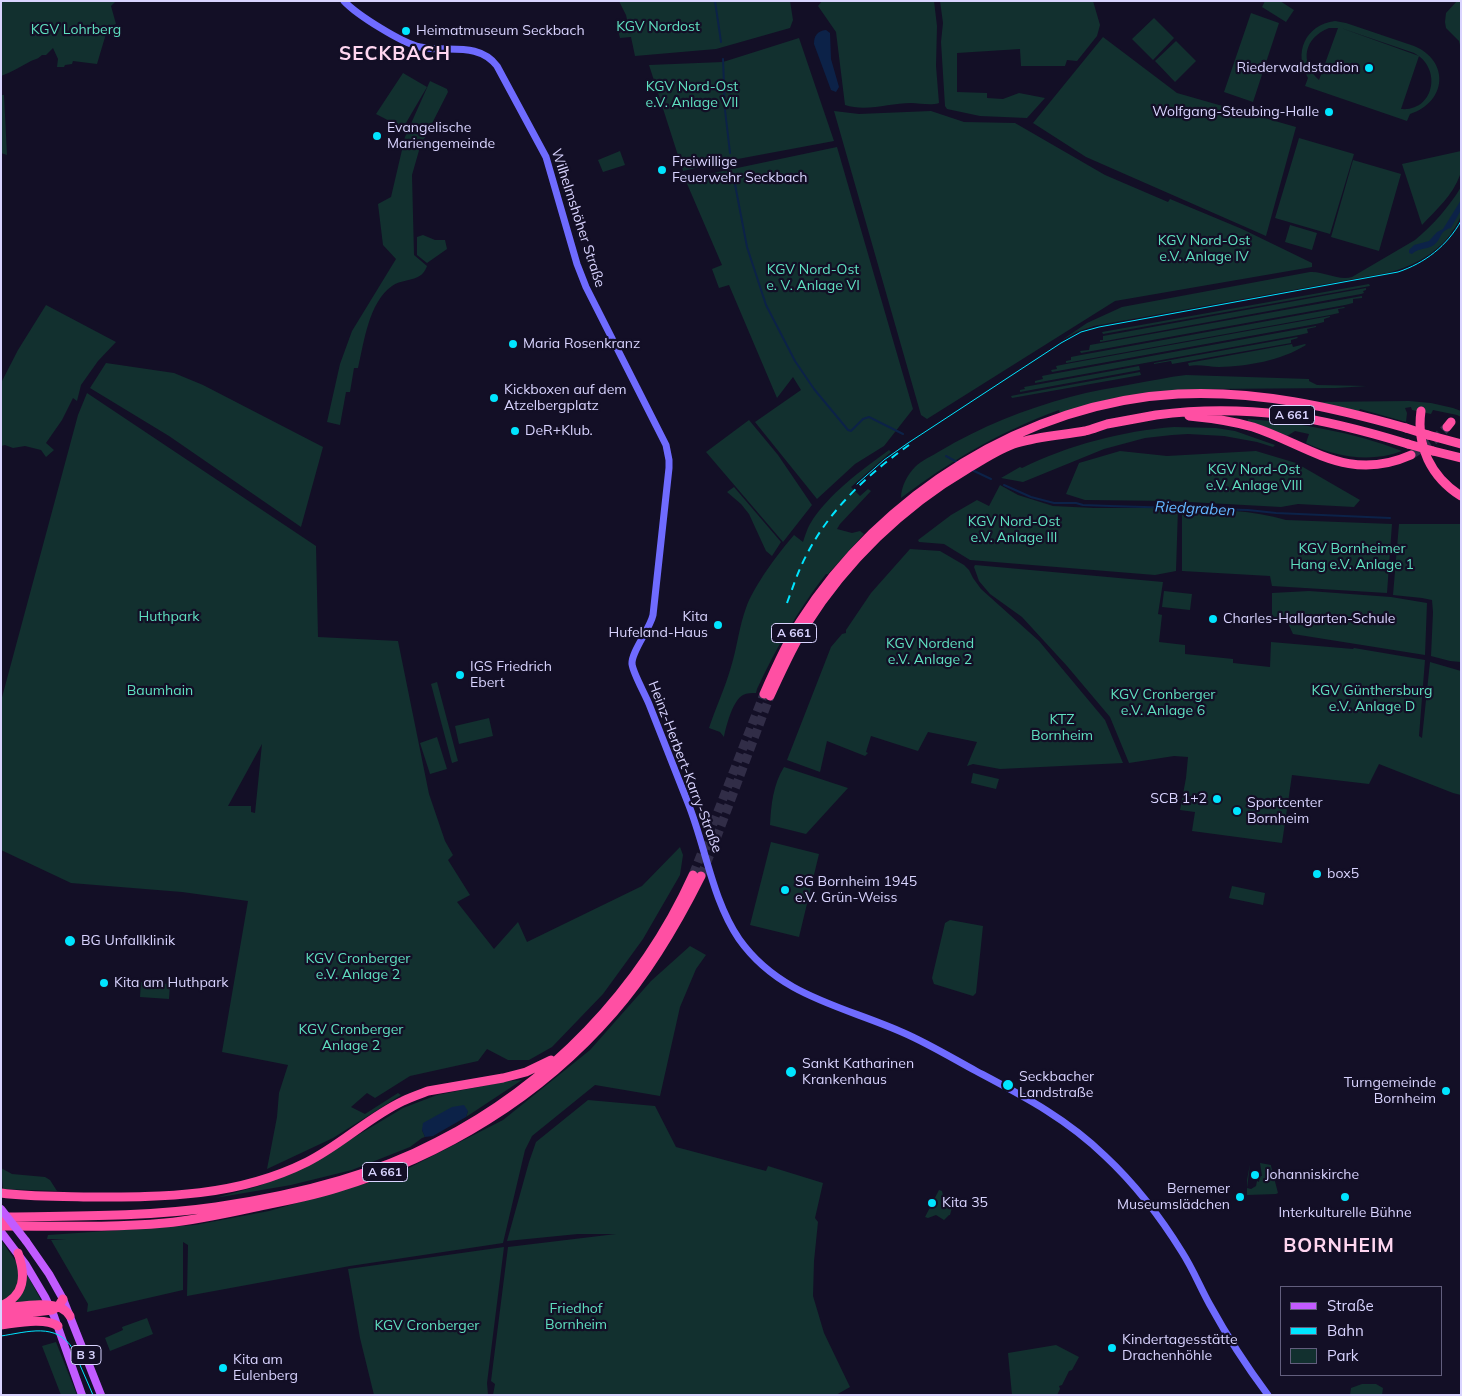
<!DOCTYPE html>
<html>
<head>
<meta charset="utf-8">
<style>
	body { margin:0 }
	#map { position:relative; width:1462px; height:1396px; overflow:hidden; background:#130f26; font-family:Mulish,sans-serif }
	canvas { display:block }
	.frame { position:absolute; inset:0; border:2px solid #d9d4ff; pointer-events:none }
	.legend { position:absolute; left:1280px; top:1286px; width:162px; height:90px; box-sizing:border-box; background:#130f26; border:1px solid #625e7d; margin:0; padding:6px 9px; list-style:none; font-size:15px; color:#d9d4ff }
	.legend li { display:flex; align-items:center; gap:10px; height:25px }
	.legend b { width:25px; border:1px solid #625e7d }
</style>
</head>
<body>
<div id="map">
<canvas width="1462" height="1396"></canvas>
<div class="frame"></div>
<ul class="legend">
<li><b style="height:6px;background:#c25bff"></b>Straße</li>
<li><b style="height:6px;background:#00e5ff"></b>Bahn</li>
<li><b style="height:14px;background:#12302f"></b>Park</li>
</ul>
</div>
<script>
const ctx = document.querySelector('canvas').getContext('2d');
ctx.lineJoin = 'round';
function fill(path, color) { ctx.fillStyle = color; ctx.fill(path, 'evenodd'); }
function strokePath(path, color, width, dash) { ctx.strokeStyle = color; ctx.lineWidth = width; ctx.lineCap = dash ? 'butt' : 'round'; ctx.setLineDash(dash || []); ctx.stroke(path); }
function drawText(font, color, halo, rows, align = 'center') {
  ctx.font = font + ' Mulish,sans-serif'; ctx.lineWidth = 4.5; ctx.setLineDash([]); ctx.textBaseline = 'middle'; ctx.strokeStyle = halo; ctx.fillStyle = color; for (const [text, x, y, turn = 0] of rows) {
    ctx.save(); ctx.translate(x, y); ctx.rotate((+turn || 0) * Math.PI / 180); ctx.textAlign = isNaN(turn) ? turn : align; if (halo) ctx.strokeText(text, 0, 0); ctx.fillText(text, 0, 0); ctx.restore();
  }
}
const green = new Path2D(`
	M 1,1 L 116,1 L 111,6 L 116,24 L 108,27 L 97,64 L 73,61 L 72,64 L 65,65 L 64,67 L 57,67 L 58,59 L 53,48 L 46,55 L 42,55 C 38,59 36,59 31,61 C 21,66 12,72 1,76 Z
	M 619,1 L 790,1 L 793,20 L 790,28 L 716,49 L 635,56 L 631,37 L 620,38 L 618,30 L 629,28 L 626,15 Z
	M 822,1 L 934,1 L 937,26 L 936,66 L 939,103 C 930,106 920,103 911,103 C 890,103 866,112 845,105 L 836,32 L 818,6 Z
	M 940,1 L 1093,1 L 1100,25 L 1097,36 L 1077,61 L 1067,60 L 1065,66 L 1021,66 L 1020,49 L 957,53 L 957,92 L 987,93 L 987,98 L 1003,99 L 1019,93 L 1045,98 L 1027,118 L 980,116 L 947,109 L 945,106 L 941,42 L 943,23 Z
	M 1265,1 L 1280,1 L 1294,10 L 1286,22 L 1262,7 Z
	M 1457,1 L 1461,1 L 1460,45 L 1459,41 L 1446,28 L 1445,22 L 1446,13 Z
	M 1251,13 L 1279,23 L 1253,102 L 1224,92 Z
	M 1154,18 L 1174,38 L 1153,60 L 1132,39 Z
	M 1335,21 L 1346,23 L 1414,46 C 1450,61 1447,102 1410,114 L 1407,121 L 1305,86 L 1308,78 C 1293,53 1305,25 1335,21 ZM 1329,28 L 1338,28 L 1319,80 C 1299,62 1304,38 1329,28 ZM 1341,28 L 1414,53 C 1443,68 1434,112 1401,109 L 1419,56 Z
	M 1103,37 L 1177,93 L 1296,127 L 1266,236 L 1086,157 L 1033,123 Z
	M 799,38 L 834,141 L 727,161 L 683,171 L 649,65 L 723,62 Z
	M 1176,41 L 1196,61 L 1175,82 L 1155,61 Z
	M 403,73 L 427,87 L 403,128 L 376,114 Z
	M 430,81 L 447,89 L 448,92 L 420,147 L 412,175 L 414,255 L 427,266 C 426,269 423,274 421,275 C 413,281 400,280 392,286 C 369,302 364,342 358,368 L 354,368 L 350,392 L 346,392 L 340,425 L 327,422 L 340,364 L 352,331 L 396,259 L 383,245 L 378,204 L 391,197 L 405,137 Z
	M 1,95 L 4,95 L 7,155 L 1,153 Z
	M 834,111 L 859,114 L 931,111 L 964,122 L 1015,123 L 1105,175 L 1168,202 L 1170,199 L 1242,229 L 1312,263 L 1312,267 L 1115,301 L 927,419 L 921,415 Z
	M 1299,138 L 1354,154 L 1330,234 L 1275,218 Z
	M 837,147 L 913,409 L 884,446 L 855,464 L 817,499 L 755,422 L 801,390 L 793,377 L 777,398 L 729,285 L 719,288 L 712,269 L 722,265 L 685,179 Z
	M 620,151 L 625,165 L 603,172 L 598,160 Z
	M 1461,151 C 1461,159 1462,168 1460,175 C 1453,195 1436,210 1422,225 L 1402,164 Z
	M 1353,160 L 1401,174 L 1379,251 L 1331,237 Z
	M 1461,187 C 1461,195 1462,211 1460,218 C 1458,224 1453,230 1450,235 C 1434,255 1412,267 1387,273 L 1094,326 L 1079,331 L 1062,340 L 1087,323 L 1122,307 L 1310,272 C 1324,271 1338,281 1352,277 L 1415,240 C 1433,225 1449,207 1461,187 Z
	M 1290,225 L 1317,233 L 1312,250 L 1285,242 Z
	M 423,235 L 435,240 L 445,240 L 447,249 L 427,263 L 417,255 L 417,237 Z
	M 1369,284 L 1370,286 L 1103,334 L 1102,332 Z
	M 1366,288 L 1366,290 L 1363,291 L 1364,293 L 1361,294 L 1100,342 L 1100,340 L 1103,340 L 1103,336 Z
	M 1362,296 L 1362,298 L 1353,299 L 1353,303 L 1345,305 L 1081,353 L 1080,351 L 1089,350 L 1090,345 Z
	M 46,305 L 116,342 L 98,361 L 81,385 L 77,401 L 73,398 L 62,420 L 46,443 L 54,450 L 46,457 L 41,450 L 25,446 L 13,448 L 5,445 L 1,446 L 1,383 L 18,350 Z
	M 1344,307 L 1345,308 L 1338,309 L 1339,313 L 1330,315 L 1066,363 L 1066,361 L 1071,360 L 1071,357 L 1081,355 Z
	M 1330,316 L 1330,317 L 1324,319 L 1324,322 L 1316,324 L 1052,372 L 1051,370 L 1057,369 L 1056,366 L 1066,364 Z
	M 1316,326 L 1316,327 L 1307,329 L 1308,333 L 1299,335 L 1035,383 L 1035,381 L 1043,379 L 1042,376 L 1052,374 Z
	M 1297,337 L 1298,338 L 1291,340 L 1291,343 L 1172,364 L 1171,361 L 1154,364 L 1154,363 Z
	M 1292,344 L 1293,347 L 1305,344 L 1306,345 C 1280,361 1248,366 1219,367 C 1209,367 1198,364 1189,366 L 1188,363 Z
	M 106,363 L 174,373 L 203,385 L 323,447 L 301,527 L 169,436 L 90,388 Z
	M 1139,366 L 1140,370 L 1020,392 L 1020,390 L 1025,389 L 1024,387 Z
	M 1140,372 L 1141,375 L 1012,398 L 1011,396 L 1021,394 Z
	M 1186,375 L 1309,379 L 1309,381 L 1317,385 L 1367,386 L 1336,388 L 1208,389 L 1157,392 L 1113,398 L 1060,413 L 1059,410 C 1001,431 950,461 901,498 C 901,487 907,475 915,467 C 922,460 932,456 940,451 C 980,427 1025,409 1070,397 C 1091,391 1112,388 1133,384 C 1151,381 1168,377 1186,375 Z
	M 87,393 L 316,546 L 318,637 L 398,641 L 429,794 L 445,841 L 453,855 L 448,860 L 470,895 L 457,902 L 494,949 L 518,922 L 527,942 L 642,886 L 680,847 L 683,855 L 680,875 L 643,939 L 603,994 L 552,1047 L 529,1060 L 508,1060 L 487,1049 L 478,1061 L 410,1076 L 375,1098 L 367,1093 L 351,1107 L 365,1114 L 398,1093 L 401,1095 L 333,1138 L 267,1169 L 277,1117 L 279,1093 L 288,1065 L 222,1052 L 248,901 L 182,892 L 71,883 L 1,850 L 1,701 L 78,415 ZM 262,744 L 255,813 L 251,812 L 251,806 L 228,806 Z
	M 1409,401 L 1431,403 L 1453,408 L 1461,411 L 1461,417 L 1457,415 L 1433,410 L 1431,414 L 1412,410 L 1411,407 L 1405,408 L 1407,413 L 1406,422 L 1360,409 L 1359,412 L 1317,402 Z
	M 1248,419 C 1300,423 1353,432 1402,451 C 1370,463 1337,457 1306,443 L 1309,434 L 1295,431 L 1287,436 L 1262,426 L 1247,422 Z
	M 749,420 L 778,455 L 812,505 L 783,542 L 706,452 Z
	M 1174,427 L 1216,428 L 1235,431 L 1275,445 L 1273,447 L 1257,442 L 1224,436 L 1188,434 L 1172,435 L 1145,438 L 1104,449 L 1023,482 L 1001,478 L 1020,467 L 1022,468 C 1069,445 1122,431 1174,427 Z
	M 889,450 L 891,452 L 851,487 L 860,496 L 868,489 L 871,491 L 840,524 L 837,529 L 852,533 L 860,531 L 864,534 L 828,574 L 826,574 C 798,610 776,648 757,689 L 756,693 C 752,693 747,693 743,695 C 733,700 726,726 724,737 L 720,732 L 709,728 C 716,707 725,688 731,667 C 737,648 739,627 746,608 C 753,587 779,552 794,535 L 803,542 C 805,536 807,529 810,524 C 827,495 863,469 889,450 Z
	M 1120,451 L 1167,456 L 1256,451 L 1296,463 L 1360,500 L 1354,507 L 1298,504 L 1281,507 L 1171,501 L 1085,500 L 1066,494 L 1079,463 Z
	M 1000,485 L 1018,495 L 1053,506 L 1094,508 L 1178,508 L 1176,571 L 1155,575 L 970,560 L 944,544 L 919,542 L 918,540 L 951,515 L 977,500 L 989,506 Z
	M 734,487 L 781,542 L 772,556 L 766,551 L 749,514 L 741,504 L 727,492 Z
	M 1182,508 C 1217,510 1253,510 1286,520 L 1392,524 L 1387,593 L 1272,586 L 1270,576 L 1182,571 Z
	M 1399,524 L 1461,524 L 1461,662 L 1450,661 L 1431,656 L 1433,612 L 1432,600 L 1422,598 L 1393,595 Z
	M 910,549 L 940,551 L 964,565 L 969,570 L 973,578 L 981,589 L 1039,641 L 1105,720 L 1123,763 L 1000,769 L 973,764 L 967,766 L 977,742 L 928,732 L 918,751 L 871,736 L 866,752 L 868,753 L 865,756 L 827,741 L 820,772 L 787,760 L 831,647 L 842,634 L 846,633 L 846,630 L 871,593 Z
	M 975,565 L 1163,582 L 1158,614 L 1162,615 L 1159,642 L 1185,645 L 1185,654 L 1233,659 L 1233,663 L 1270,667 L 1271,642 L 1353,649 L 1354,648 L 1425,660 L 1419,736 L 1422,738 L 1430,662 L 1461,671 L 1461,795 L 1453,793 L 1379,764 L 1369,784 L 1292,775 L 1282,843 L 1192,831 L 1195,812 L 1180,810 L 1186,778 L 1188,757 L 1174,756 L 1129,763 L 1110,717 L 1067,666 L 1022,617 L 990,594 L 979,581 L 974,567 Z
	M 1164,591 L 1192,594 L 1190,610 L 1162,607 Z
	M 1309,591 L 1391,597 L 1427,603 L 1425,655 L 1293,634 L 1287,621 L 1272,619 L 1272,593 Z
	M 437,682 L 458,761 L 452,763 L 431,684 Z
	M 489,718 L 493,736 L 459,744 L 455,726 Z
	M 437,737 L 447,769 L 430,774 L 420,743 Z
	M 784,767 L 848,788 L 806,834 L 770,825 C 771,805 773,785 784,767 Z
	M 973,773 L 999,779 L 996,789 L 971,783 Z
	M 771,842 L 819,854 L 799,937 L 750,925 Z
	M 1232,886 L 1265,893 L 1263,905 L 1229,898 Z
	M 950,920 L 983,926 L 976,993 L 973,996 L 934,984 L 932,978 L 945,923 Z
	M 690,946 L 706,955 L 696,969 L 680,1007 L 660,1096 L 595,1085 L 532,1136 L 525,1150 L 503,1243 L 350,1266 L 187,1296 L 188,1245 L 183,1242 L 183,1290 L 87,1312 L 88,1304 L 51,1240 L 66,1239 L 47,1239 L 48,1235 L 195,1225 L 269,1211 L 395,1175 L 503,1120 L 590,1050 L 651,981 Z
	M 141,982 L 170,984 L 169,999 L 140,997 Z
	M 522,1080 L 466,1117 L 468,1111 L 422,1130 L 425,1137 L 422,1138 L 410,1147 L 352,1170 L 291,1185 L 215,1198 L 259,1186 L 318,1159 L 403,1108 L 437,1095 L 509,1081 Z
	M 588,1100 L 655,1106 L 676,1147 L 766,1171 L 768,1166 L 823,1183 L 815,1218 L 818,1222 L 814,1261 L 813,1296 L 824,1333 L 850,1387 L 836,1395 L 493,1395 L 495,1384 L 491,1381 L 508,1247 L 616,1234 L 578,1234 L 507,1241 L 529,1162 L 536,1142 Z
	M 1260,1163 L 1271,1165 L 1271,1166 L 1278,1193 L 1276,1194 L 1247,1195 L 1247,1180 L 1250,1164 L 1247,1188 L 1251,1189 L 1256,1186 L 1257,1181 L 1259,1182 L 1260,1176 L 1262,1176 Z
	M 1,1168 L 12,1174 L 45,1177 L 50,1180 L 57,1191 L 3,1189 Z
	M 939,1190 L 942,1191 L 944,1201 L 953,1204 L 950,1215 L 949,1215 L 944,1220 L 936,1215 L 928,1218 L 925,1217 Z
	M 1,1240 L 17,1263 L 19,1280 L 13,1295 L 1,1303 Z
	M 504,1247 L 487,1383 L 488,1395 L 374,1395 L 360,1338 L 348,1269 Z
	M 24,1269 L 42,1302 L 7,1306 Z
	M 147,1318 L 153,1334 L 110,1351 L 105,1338 L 123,1330 L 122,1327 Z
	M 56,1342 L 77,1395 L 61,1395 L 42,1346 Z
	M 1056,1345 L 1079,1357 L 1072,1370 L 1069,1371 L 1062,1385 L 1059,1386 L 1060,1389 L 1057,1395 L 1012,1395 L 1008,1353 Z
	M 1362,1384 L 1376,1384 L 1383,1388 L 1382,1395 L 1350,1395 L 1351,1388 Z`);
const water = new Path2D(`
	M 826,30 L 830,33 L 831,59 L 839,87 L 836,92 L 831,90 L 814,44 C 814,36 817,31 826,30 Z
	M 1461,200 L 1461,210 L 1451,228 C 1439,231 1442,239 1434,245 C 1427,250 1420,247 1412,254 L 1409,253 L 1409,250 L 1414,245 L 1429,241 L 1437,232 L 1443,229 Z
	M 464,1105 L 468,1111 L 466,1117 L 433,1136 L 425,1137 L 422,1130 L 423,1123 L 452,1107 Z`);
const stream = new Path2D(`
	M 715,1 L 721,42
	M 723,59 L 725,110 L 730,153
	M 733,174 L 747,247 L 766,305 L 795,361 L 814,389 L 848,430 L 851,431 L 863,419 L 869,417 L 903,434
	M 946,456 L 957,462
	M 972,470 L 991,479
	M 1004,485 L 1031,497 L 1054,503 L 1076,503 L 1083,505 L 1110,506 L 1248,510 L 1276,513 L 1390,518`);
const highwayTunnel = new Path2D(`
	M 1411,455 L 1434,440 L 1447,427
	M 693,875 L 764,694
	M 701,876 L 713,847 L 770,696`);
const secondary = new Path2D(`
	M 344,1 C 357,15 402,43 420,47 C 447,53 478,41 497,66 L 546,157 L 577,264 L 586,287 L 666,445 L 669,460 L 669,468 L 653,615 C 650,629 631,652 632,664 C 633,673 645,694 649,704 C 662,737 675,770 688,803 C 706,848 712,899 739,939 C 780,997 844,1006 904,1033 C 929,1044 952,1058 976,1071 C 1023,1096 1066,1118 1105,1156 C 1135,1184 1161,1218 1182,1252 C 1193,1269 1200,1287 1210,1305 C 1227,1336 1247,1367 1268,1395`);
const primary = new Path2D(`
	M 1,1232 L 26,1265 L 45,1297 L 54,1316 L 82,1395
	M 26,1241 L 49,1274 L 63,1299 L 101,1395`);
const highway = new Path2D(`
	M 1421,411 C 1416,446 1431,477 1461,496
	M 1189,416 C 1210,418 1232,421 1253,427 C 1310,446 1348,483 1411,455
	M 1447,427 L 1451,422
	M 1428,435 L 1461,444
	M 1433,451 L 1461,458
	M 764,694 C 775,669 786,644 800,622 C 881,494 1027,402 1178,394 C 1256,390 1332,407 1406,428
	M 770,696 C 781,672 792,647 806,625 C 846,562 902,507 967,469 C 983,460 1000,448 1017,443 C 1039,436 1063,435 1085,431 C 1093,429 1100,426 1107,424 C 1123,421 1140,418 1156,415 C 1248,403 1320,417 1408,444
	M 1,1193 C 30,1197 60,1196 88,1197 C 165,1197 237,1197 307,1162 C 341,1145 369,1117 403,1101 C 411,1097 420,1094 428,1091 L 503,1078 L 526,1072 L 551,1060
	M 1,1217 C 72,1216 146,1217 216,1207 C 291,1196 369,1178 437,1142 C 549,1085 641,990 693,875
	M 1,1226 C 55,1226 111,1228 165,1223 C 197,1220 228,1213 260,1206 C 286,1201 312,1196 337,1188 C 443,1156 540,1097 613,1013 C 649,972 677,924 701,876
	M 1,1306 C 25,1295 26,1276 18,1253
	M 1,1308 C 18,1307 46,1301 61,1308 C 65,1310 68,1313 70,1316
	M 1,1316 L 52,1310 L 58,1307 L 63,1299
	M 1,1325 C 17,1323 45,1317 58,1326`);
const tram = new Path2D(`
	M 857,484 L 884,460 L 908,443 L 1061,343 L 1081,332 L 1099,327 L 1398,272 C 1425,263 1447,246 1461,221
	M 1,1336 C 28,1332 56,1322 73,1349 L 93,1395`);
const rail = new Path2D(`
	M 787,603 C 793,587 798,571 806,556 C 829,510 868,474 909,445`);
const primaryBridge = new Path2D(`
	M 1,1209 L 26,1241`);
const highwayBridge = new Path2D(`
	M 1406,428 L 1428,435
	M 1408,444 L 1433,451`);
const markers = [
	[406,31,5,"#00e5ff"],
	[1369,68,5,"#00e5ff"],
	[1329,112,5,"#00e5ff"],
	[377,136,5,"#00e5ff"],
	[662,170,5,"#00e5ff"],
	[513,344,5,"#00e5ff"],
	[494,398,5,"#00e5ff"],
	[515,431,5,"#00e5ff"],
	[1213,619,5,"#00e5ff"],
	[718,625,5,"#00e5ff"],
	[460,675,5,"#00e5ff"],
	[1217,799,5,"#00e5ff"],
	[1237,811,5,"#00e5ff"],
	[1317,874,5,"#00e5ff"],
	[785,890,5,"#00e5ff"],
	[70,941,6,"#00e5ff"],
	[104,983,5,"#00e5ff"],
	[791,1072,6,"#00e5ff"],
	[1008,1085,6,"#00e5ff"],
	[1446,1091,5,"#00e5ff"],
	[1255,1175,5,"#00e5ff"],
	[1240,1197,5,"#00e5ff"],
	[1345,1197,5,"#00e5ff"],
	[932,1203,5,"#00e5ff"],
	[1112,1348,5,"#00e5ff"],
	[223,1368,5,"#00e5ff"]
];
const shields = [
	[1292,415,45],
	[794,633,45],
	[385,1172,45],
	[86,1355,30]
];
const shieldNames = [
	["A 661",1292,415],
	["A 661",794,633],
	["A 661",385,1172],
	["B 3",86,1355]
];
const parkNames = [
	["KGV Nordost",658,27],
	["KGV Lohrberg",76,30],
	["KGV Nord-Ost",692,87],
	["e.V. Anlage VII",692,103],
	["KGV Nord-Ost",1204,241],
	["e.V. Anlage IV",1204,257],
	["KGV Nord-Ost",813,270],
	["e. V. Anlage VI",813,286],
	["KGV Nord-Ost",1254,470],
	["e.V. Anlage VIII",1254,486],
	["KGV Nord-Ost",1014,522],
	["e.V. Anlage III",1014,538],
	["KGV Bornheimer",1352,549],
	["Hang e.V. Anlage 1",1352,565],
	["Huthpark",169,617],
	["KGV Nordend",930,644],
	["e.V. Anlage 2",930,660],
	["Baumhain",160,691],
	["KGV Günthersburg",1372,691],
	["e.V. Anlage D",1372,707],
	["KGV Cronberger",1163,695],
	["e.V. Anlage 6",1163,711],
	["KTZ",1062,720],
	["Bornheim",1062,736],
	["KGV Cronberger",358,959],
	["e.V. Anlage 2",358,975],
	["KGV Cronberger",351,1030],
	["Anlage 2",351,1046],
	["Friedhof",576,1309],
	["Bornheim",576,1325],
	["KGV Cronberger",427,1326]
];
const poiNames = [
	["Heimatmuseum Seckbach",416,31],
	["Riederwaldstadion",1359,68,"right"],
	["Wolfgang-Steubing-Halle",1319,112,"right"],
	["Evangelische",387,128],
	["Mariengemeinde",387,144],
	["Freiwillige",672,162],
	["Feuerwehr Seckbach",672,178],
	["Maria Rosenkranz",523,344],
	["Kickboxen auf dem",504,390],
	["Atzelbergplatz",504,406],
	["DeR+Klub.",525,431],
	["Kita",708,617,"right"],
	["Hufeland-Haus",708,633,"right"],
	["Charles-Hallgarten-Schule",1223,619],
	["IGS Friedrich",470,667],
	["Ebert",470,683],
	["SCB 1+2",1207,799,"right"],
	["Sportcenter",1247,803],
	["Bornheim",1247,819],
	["box5",1327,874],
	["SG Bornheim 1945",795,882],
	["e.V. Grün-Weiss",795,898],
	["BG Unfallklinik",81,941],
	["Kita am Huthpark",114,983],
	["Sankt Katharinen",802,1064],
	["Krankenhaus",802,1080],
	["Seckbacher",1019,1077],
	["Landstraße",1019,1093],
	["Turngemeinde",1436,1083,"right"],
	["Bornheim",1436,1099,"right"],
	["Johanniskirche",1265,1175],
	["Bernemer",1230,1189,"right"],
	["Museumslädchen",1230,1205,"right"],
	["Kita 35",942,1203],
	["Interkulturelle Bühne",1345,1213,"center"],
	["Kindertagesstätte",1122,1340],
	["Drachenhöhle",1122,1356],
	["Kita am",233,1360],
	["Eulenberg",233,1376]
];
const streetNames = [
	["Wilhelmshöher Straße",578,218,72],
	["Heinz-Herbert-Karry-Straße",685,767,69]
];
const waterNames = [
	["Riedgraben",1195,509,3]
];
const districtNames = [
	["SECKBACH",395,54],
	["BORNHEIM",1339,1246]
];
fill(green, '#12302f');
fill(water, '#0c2248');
strokePath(stream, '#0c2248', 2);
strokePath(highwayTunnel, '#312d47', 9, [9, 4.5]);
strokePath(secondary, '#6f6bff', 7);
strokePath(primary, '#c25bff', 8);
strokePath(highway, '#ff4fa3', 9);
strokePath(tram, '#00e5ff', 1);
strokePath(rail, '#00e5ff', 2, [8, 6]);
strokePath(primaryBridge, '#c25bff', 8);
strokePath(highwayBridge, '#ff4fa3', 9);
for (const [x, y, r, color] of markers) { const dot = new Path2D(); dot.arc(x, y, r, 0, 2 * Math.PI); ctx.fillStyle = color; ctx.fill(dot); strokePath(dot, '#130f26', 2); }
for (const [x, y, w] of shields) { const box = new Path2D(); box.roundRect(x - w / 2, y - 9.5, w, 19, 4); ctx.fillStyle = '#130f26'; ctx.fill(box); strokePath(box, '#d9d4ff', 1); }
drawText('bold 12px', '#d9d4ff', null, shieldNames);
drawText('14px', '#5fe0c0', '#130f26', parkNames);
drawText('14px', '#d9d4ff', '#130f26', poiNames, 'left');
drawText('14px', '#d9d4ff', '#130f26', streetNames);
drawText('italic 15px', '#62b6ff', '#130f26', waterNames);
ctx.letterSpacing = '1px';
drawText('bold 19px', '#ffd6f0', '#130f26', districtNames);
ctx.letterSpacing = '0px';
</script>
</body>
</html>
